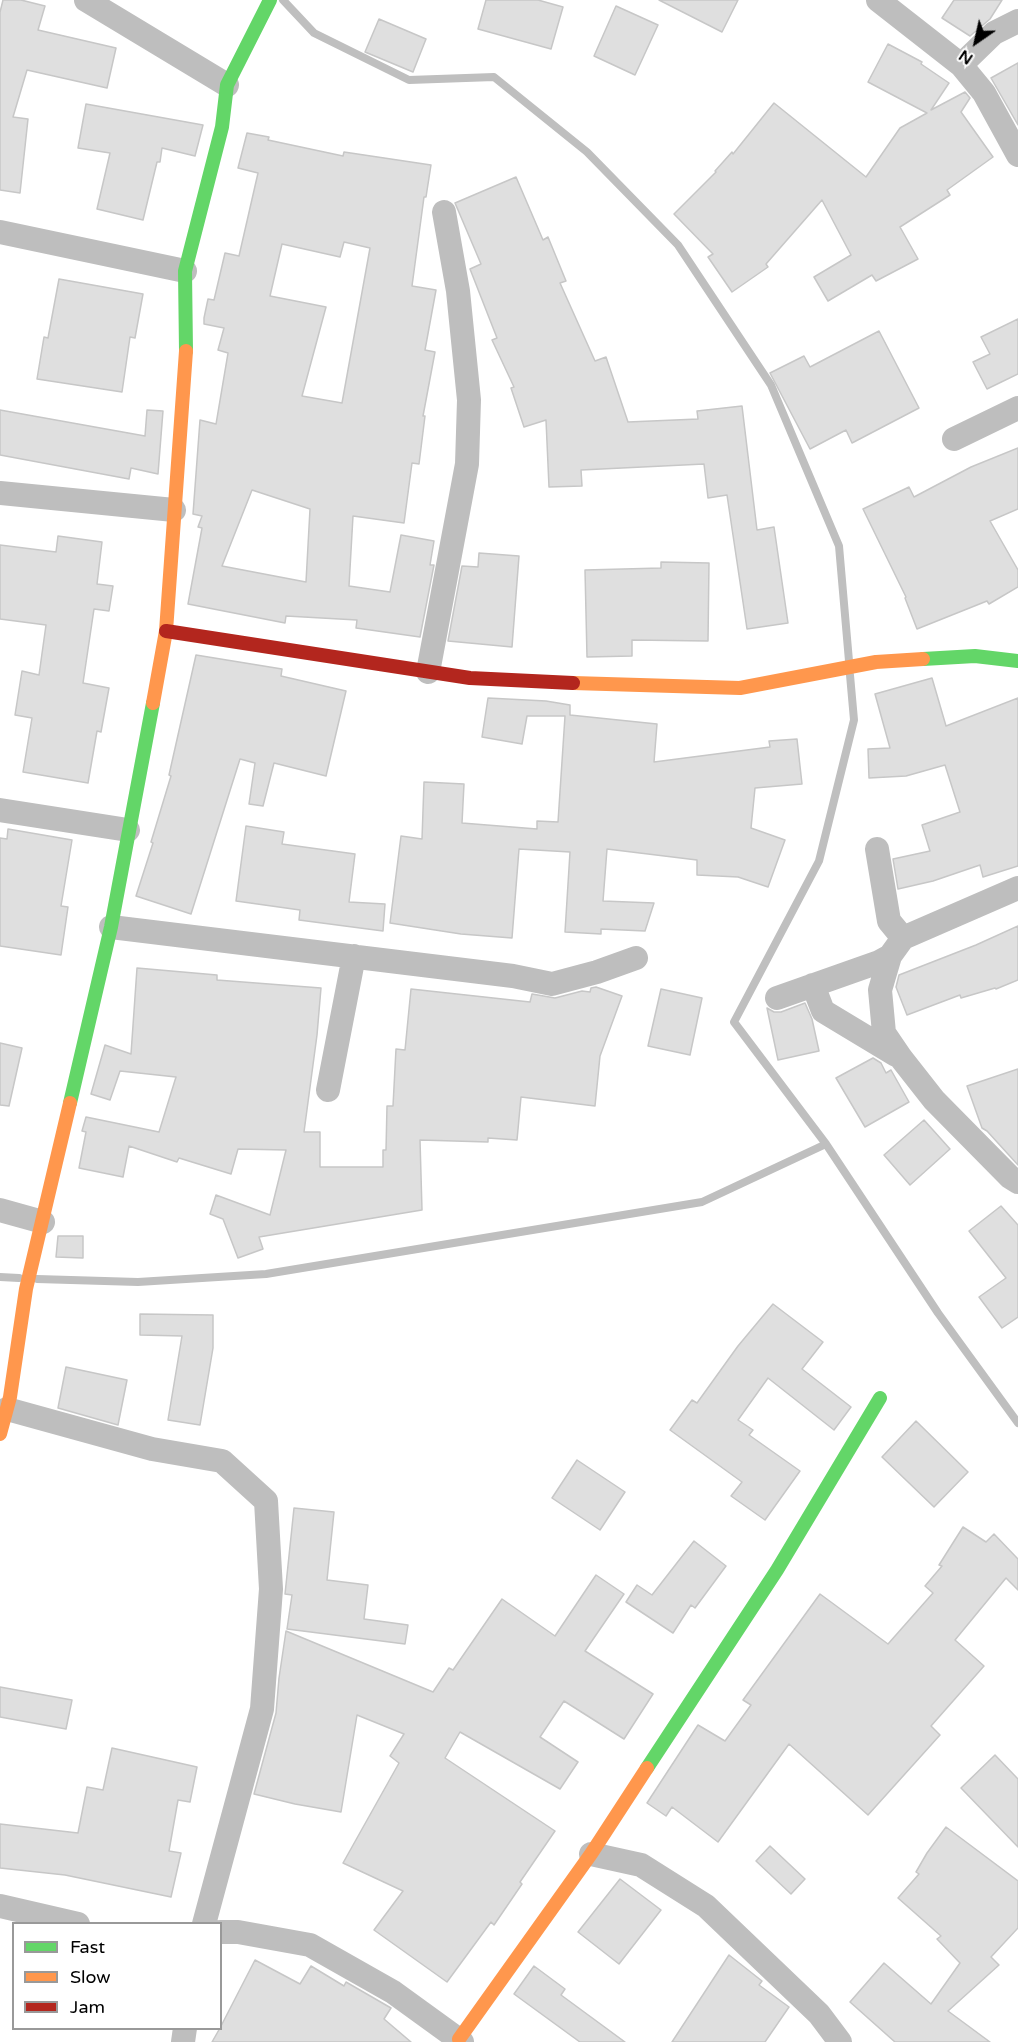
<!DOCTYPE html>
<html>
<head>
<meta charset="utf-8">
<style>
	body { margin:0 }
	#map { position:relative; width:1018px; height:2042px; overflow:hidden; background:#fff; font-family:"Varela Round",sans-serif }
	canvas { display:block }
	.legend { position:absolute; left:12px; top:1922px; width:210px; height:108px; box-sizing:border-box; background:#fff; border:2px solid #999; margin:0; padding:8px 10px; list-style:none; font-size:18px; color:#000 }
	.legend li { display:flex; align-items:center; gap:12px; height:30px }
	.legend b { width:30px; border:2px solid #999 }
	.north { position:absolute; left:946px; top:12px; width:60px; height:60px; -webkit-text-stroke:4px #fff; paint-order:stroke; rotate:214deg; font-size:16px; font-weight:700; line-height:24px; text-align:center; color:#000 }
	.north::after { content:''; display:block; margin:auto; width:21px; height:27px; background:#000; clip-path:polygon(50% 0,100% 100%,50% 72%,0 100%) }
</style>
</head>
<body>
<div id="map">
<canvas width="1018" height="2042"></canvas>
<ul class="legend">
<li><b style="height:8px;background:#63d668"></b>Fast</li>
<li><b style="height:8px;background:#ff974d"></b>Slow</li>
<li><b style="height:8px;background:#b3261e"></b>Jam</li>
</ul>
<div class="north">N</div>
</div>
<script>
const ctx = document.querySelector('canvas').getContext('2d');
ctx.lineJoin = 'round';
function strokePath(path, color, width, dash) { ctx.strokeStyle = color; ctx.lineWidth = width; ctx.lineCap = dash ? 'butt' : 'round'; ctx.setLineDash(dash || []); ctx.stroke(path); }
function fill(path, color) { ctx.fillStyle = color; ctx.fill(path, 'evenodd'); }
const stream = new Path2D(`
	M 283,0 L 314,33 L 409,80 L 494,77 L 587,152 L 678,245 L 771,385 L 839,546 L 849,661
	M 850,675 L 854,720 L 819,861 L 734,1022 L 826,1144 L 938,1313 L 1018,1423
	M 0,1277 L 19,1278
	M 37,1279 L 138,1282 L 266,1274 L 702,1202 L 826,1144`);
const building = new Path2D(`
	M 3,0 L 21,0 L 45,6 L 38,30 L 116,48 L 107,88 L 27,70 L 13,117 L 28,119 L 20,193 L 0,190 L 0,12 Z
	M 486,0 L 538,0 L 563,7 L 551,49 L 478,29 Z
	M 659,0 L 738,0 L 722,32 Z
	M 954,0 L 1002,0 L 990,19 L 970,36 L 942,18 Z
	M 616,6 L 658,25 L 635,75 L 594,56 Z
	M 379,19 L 426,39 L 413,72 L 365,52 Z
	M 888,44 L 922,62 L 921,64 L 949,83 L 931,110 L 965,92 L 970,98 L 961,112 L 993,157 L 947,190 L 950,195 L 900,227 L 918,259 L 876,281 L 872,275 L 828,301 L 814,277 L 851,255 L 822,200 L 766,264 L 768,267 L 732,292 L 708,257 L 713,254 L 674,214 L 716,172 L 715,171 L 732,152 L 733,154 L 774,103 L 866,177 L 900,128 L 927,113 L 868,82 Z
	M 1018,63 L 1018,125 L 991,78 Z
	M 86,104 L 203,125 L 195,156 L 162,148 L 160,162 L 157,162 L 143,220 L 97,209 L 110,153 L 78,148 Z
	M 247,133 L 269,137 L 268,140 L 343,156 L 344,152 L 431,165 L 426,197 L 424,197 L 412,286 L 436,290 L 425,350 L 435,352 L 423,416 L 425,416 L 419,464 L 412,463 L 404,523 L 353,516 L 349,586 L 390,592 L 401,535 L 434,541 L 430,565 L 434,565 L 420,637 L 356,628 L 357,620 L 286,616 L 285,623 L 188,604 L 202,528 L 198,527 L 202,516 L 193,514 L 200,420 L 216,424 L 228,353 L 218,350 L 224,328 L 204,324 L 204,318 L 208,299 L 214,300 L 225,253 L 239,256 L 258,173 L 238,168 ZM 344,242 L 370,248 L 342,403 L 302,396 L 326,307 L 270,296 L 282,244 L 340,257 ZM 252,490 L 310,509 L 306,582 L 222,566 Z
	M 516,177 L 543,240 L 548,237 L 566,281 L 560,283 L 595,361 L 606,357 L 628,422 L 698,419 L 697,411 L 742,406 L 757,530 L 774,527 L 788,623 L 747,629 L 727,495 L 708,498 L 704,464 L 581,470 L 582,486 L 549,487 L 546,420 L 524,427 L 511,388 L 514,387 L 492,340 L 497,338 L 470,269 L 481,264 L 455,203 Z
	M 59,279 L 143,294 L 135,338 L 130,337 L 122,392 L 37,379 L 44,337 L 48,338 Z
	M 1018,319 L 1018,374 L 987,389 L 973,362 L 990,354 L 981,337 Z
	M 879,331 L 919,408 L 852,443 L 846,430 L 810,449 L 770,373 L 804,356 L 810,367 Z
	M 0,410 L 145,436 L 147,410 L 163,411 L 158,474 L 131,468 L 129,479 L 0,455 Z
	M 1018,448 L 1018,509 L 990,521 L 1018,570 L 1018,587 L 989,604 L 987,601 L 917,629 L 905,598 L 906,597 L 863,509 L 909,487 L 914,497 L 971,467 Z
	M 58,536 L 102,542 L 97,584 L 113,586 L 109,611 L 94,609 L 83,683 L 109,688 L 101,732 L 97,731 L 88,783 L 23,772 L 32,718 L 15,715 L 22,671 L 39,675 L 46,625 L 0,619 L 0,545 L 56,552 Z
	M 479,553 L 519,556 L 512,647 L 448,641 L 462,566 L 478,567 Z
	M 661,562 L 709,563 L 708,641 L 632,640 L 632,656 L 587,657 L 585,570 L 661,568 Z
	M 196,655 L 282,669 L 281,676 L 346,691 L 326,776 L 274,763 L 263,806 L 249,804 L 255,763 L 240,759 L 191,914 L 136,896 L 153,843 L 151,842 L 171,776 L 169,775 Z
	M 932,678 L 946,726 L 1018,698 L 1018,866 L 983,877 L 980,865 L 933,881 L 898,889 L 893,859 L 930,851 L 922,825 L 960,812 L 945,765 L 906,776 L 869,778 L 868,749 L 890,748 L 875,694 Z
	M 488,698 L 546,701 L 570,705 L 570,715 L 657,724 L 654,762 L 770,747 L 769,741 L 797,739 L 802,784 L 755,788 L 751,828 L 785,840 L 768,887 L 738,877 L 697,875 L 697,860 L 607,849 L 603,901 L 654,903 L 645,931 L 601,929 L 601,934 L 565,932 L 570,852 L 519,849 L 512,938 L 461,934 L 390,923 L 401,836 L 422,839 L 424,782 L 464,784 L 462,823 L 537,829 L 537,821 L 558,822 L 565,716 L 527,716 L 522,744 L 482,737 Z
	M 246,826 L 284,832 L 282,844 L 355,854 L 349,902 L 385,904 L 383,931 L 299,920 L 300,910 L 236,901 Z
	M 8,829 L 72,840 L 61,906 L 68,907 L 61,955 L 0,946 L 0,838 L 7,839 Z
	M 1018,926 L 1018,980 L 996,989 L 995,988 L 961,998 L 960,995 L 907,1015 L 896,987 L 899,975 L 976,945 Z
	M 137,968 L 217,975 L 217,980 L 321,988 L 317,1035 L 304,1132 L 320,1132 L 320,1167 L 383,1167 L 383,1150 L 386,1150 L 387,1106 L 393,1106 L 396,1049 L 405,1050 L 411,989 L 530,1002 L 532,994 L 555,998 L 582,991 L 590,992 L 591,988 L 596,987 L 622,996 L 600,1056 L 595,1106 L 521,1097 L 517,1140 L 488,1138 L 488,1142 L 420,1140 L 422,1210 L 259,1237 L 263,1249 L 238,1258 L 223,1219 L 210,1214 L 216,1195 L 270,1215 L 286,1150 L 238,1149 L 231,1174 L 179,1158 L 177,1162 L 129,1146 L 123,1177 L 79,1168 L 86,1132 L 82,1131 L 86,1117 L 159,1132 L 176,1077 L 120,1071 L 110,1100 L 91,1094 L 105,1045 L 131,1054 Z
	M 661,989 L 702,998 L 690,1055 L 648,1046 Z
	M 805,1003 L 812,1019 L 819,1051 L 778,1060 L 767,1008 L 774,1012 L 781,1012 Z
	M 0,1043 L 22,1048 L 9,1106 L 0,1105 Z
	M 873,1058 L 881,1063 L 886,1073 L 891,1070 L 909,1102 L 865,1127 L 836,1078 Z
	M 1018,1069 L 1018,1165 L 987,1131 L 982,1128 L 967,1086 Z
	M 924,1120 L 950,1149 L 910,1185 L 884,1155 Z
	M 1001,1206 L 1018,1225 L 1018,1317 L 1002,1328 L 979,1297 L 1006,1278 L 969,1231 Z
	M 58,1236 L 83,1236 L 83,1258 L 56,1257 Z
	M 773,1304 L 823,1342 L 802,1369 L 851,1407 L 834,1430 L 768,1378 L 738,1420 L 753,1430 L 749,1435 L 800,1471 L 765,1520 L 731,1496 L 742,1482 L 670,1430 L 692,1400 L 697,1403 L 738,1346 Z
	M 140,1314 L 213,1315 L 213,1348 L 200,1425 L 168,1420 L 182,1336 L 140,1335 Z
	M 66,1367 L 127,1380 L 118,1425 L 58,1408 Z
	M 916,1421 L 968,1472 L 934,1507 L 882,1457 Z
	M 577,1460 L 625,1492 L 600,1530 L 552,1498 Z
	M 294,1508 L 334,1512 L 327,1580 L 368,1585 L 364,1619 L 408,1625 L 405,1644 L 287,1629 L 292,1595 L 285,1594 Z
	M 963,1527 L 986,1542 L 994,1534 L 1018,1559 L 1018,1590 L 1006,1578 L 955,1640 L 984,1666 L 931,1726 L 940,1735 L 868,1815 L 789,1744 L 718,1842 L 672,1807 L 666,1816 L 647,1803 L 698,1725 L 725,1741 L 751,1705 L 743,1700 L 820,1594 L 888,1644 L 933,1593 L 925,1586 L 942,1566 L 939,1565 Z
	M 694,1541 L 726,1566 L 695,1608 L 691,1605 L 673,1633 L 626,1602 L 637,1585 L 652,1595 Z
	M 596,1575 L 624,1594 L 585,1651 L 653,1694 L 624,1739 L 564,1701 L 540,1737 L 578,1762 L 560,1789 L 460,1732 L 445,1758 L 555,1831 L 520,1882 L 522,1884 L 494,1925 L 491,1922 L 447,1982 L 374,1930 L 403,1891 L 343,1863 L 399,1763 L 390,1756 L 404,1734 L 357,1715 L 341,1812 L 295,1804 L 254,1794 L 276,1713 L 279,1678 L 286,1631 L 433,1692 L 449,1668 L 453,1670 L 502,1599 L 555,1636 Z
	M 0,1687 L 72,1700 L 66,1729 L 0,1717 Z
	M 112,1748 L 197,1767 L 190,1802 L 178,1800 L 169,1851 L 181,1853 L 171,1897 L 65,1875 L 0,1868 L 0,1824 L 78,1833 L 87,1787 L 103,1790 Z
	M 995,1755 L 1018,1779 L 1018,1847 L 961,1788 Z
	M 946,1827 L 1018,1881 L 1018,1928 L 991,1957 L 999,1965 L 948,2011 L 990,2042 L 895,2042 L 850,2002 L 884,1963 L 931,2004 L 960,1963 L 937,1939 L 941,1936 L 898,1898 L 919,1874 L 916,1872 L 927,1853 Z
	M 770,1846 L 805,1879 L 791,1894 L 756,1861 Z
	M 620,1879 L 661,1910 L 619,1964 L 578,1932 Z
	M 729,1955 L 762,1981 L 759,1985 L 789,2007 L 765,2042 L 672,2042 Z
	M 255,1960 L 300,1984 L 311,1966 L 344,1986 L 346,1982 L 391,2008 L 384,2019 L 411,2042 L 212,2042 L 220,2028 Z
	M 534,1966 L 565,1989 L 561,1995 L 625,2042 L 580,2042 L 514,1994 Z`);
const street = new Path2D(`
	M 86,0 L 227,85
	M 878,0 L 961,65 L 984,93 L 1018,155
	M 961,65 L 994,33 L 1018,21
	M 0,232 L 185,271
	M 954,439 L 1018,408
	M 0,493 L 174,510
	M 428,672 L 467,464 L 469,400 L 458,291 L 444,212
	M 0,810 L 128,830
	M 877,849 L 889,921 L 903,938
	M 111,927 L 513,976 L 552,984 L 597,972 L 636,958
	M 890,956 L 880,990 L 884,1033 L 901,1058 L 934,1100 L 1010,1177 L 1018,1182
	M 813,985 L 823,1011 L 896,1055
	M 777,998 L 879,962 L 890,956 L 903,938 L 1018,888
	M 328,1090 L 354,956
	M 0,1210 L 43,1222
	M 7,1409 L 152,1449 L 222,1461 L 266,1501 L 271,1589 L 262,1709 L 204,1924
	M 591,1854 L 641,1865 L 706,1906 L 819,2014 L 840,2042
	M 0,1906 L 78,1924
	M 220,1932 L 238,1932 L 310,1945 L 393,1992 L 462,2042
	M 183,2042 L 185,2028`);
const fast = new Path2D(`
	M 186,351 L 185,271 L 222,127 L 227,85 L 270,0
	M 923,659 L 975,656 L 1018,661
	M 70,1103 L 111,927 L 153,703
	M 647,1768 L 777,1570 L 880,1398`);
const slow = new Path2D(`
	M 573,683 L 740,688 L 876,662 L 923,659
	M 153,703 L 166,631 L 186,351
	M 0,1434 L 10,1397 L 26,1289 L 70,1103
	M 459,2039 L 591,1854 L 647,1768`);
const jam = new Path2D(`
	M 166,631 L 470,678 L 573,683`);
strokePath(stream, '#bfbfbf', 8);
fill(building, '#dfdfdf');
strokePath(building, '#c7c7c7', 1.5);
strokePath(street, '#bebebe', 24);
strokePath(fast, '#63d668', 14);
strokePath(slow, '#ff974d', 14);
strokePath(jam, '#b3261e', 14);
</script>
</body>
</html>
